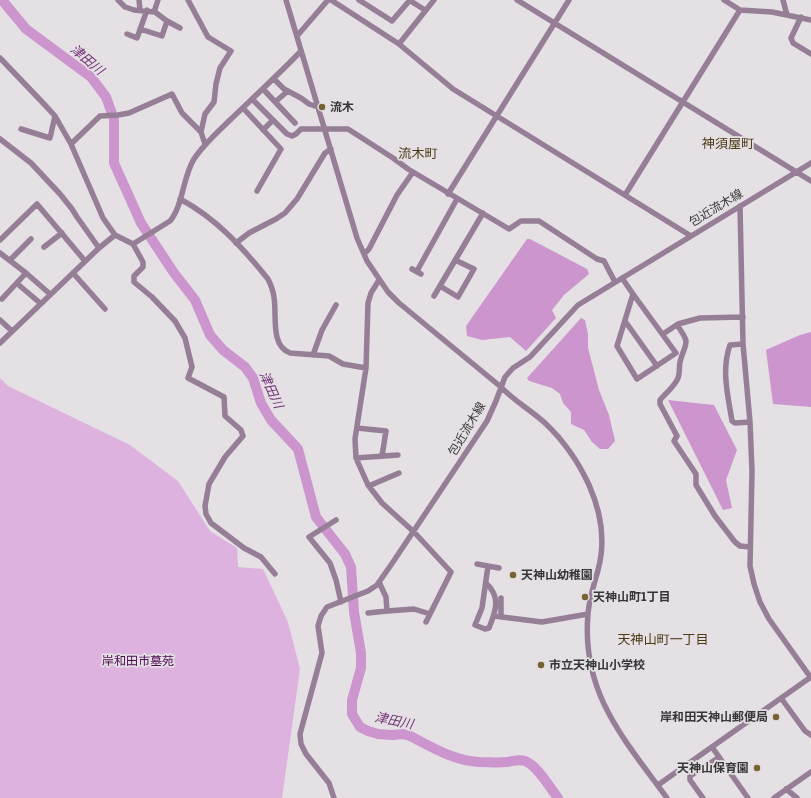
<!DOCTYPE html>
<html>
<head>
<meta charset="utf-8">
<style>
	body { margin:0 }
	canvas { display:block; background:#e4e0e4 }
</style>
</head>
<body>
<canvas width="811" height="798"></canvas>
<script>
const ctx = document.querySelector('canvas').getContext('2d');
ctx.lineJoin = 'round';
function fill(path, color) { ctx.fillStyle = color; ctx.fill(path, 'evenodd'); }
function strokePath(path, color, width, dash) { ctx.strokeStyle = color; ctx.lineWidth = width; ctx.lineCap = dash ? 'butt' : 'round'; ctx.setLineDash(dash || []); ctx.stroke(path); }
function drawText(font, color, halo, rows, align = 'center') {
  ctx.font = font + ' "Asap Condensed","Noto Sans JP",sans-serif'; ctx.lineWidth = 3.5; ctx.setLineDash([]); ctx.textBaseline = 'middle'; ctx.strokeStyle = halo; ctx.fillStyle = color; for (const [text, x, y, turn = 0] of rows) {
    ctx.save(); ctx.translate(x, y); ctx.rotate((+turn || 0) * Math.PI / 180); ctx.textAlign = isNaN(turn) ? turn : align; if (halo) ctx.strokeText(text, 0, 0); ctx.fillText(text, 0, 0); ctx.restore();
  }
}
const green = new Path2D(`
	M 0,378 L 8,386 L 130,445 L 178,481 L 210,531 L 237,548 L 238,567 L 263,569 L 288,622 L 300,669 L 282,798 L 0,798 Z`);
const forest = new Path2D(`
	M 527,239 L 530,239 L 587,269 L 589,274 L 564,295 L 552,310 L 556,318 L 526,351 L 510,337 L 482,340 L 467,336 L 466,326 Z
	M 581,318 L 585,320 L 588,334 L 588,348 L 599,390 L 609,415 L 615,441 L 608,449 L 600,449 L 592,442 L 584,430 L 571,424 L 571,412 L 563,403 L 560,394 L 552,388 L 529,381 L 527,378 Z
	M 811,332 L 811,407 L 773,404 L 766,350 L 800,335 Z
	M 668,400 L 714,405 L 737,450 L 726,480 L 732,508 L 723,510 Z`);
const river = new Path2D(`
	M 2,0 L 26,29 L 91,77 L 106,97 L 114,119 L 114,163 L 141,223 L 174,273 L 195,300 L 210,335 L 223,350 L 245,367 L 253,378 L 261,403 L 271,420 L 298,449 L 316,517 L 345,554 L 351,567 L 354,612 L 361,653 L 361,668 L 352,700 L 352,714 L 360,727 L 368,731 L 378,734 L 392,735 L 403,734 L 410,736 C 432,747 454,761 479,762 C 488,762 498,763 507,762 C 513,761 519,759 525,761 C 537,765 550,788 558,798`);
const minor = new Path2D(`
	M 118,0 L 125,7 L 134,10 L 155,12 L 167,21 L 180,28
	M 139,0 L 140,10
	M 188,0 L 208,37 L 231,51 L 220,68 L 216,84 L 214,102 L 205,114 L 201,132
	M 286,0 L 357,238 L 367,261 L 388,292 L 399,303 L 501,387 C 514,401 531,410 545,423 C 564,441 578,461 589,485 C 601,512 606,541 598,570 C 594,585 589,599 588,614 C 581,693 624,739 667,798
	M 331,0 L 399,44 L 453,89 L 691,236
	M 359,0 L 392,21 L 410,0
	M 409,0 L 425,10
	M 517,0 L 811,181
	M 724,0 L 740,10 L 772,12 L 811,20
	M 783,0 L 787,15
	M 154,12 L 158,0
	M 801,17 L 791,38 L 793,43 L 811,54
	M 140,29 L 162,36 L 167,21
	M 127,34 L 137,38 L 147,10
	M 297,36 L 328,0
	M 399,44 L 434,0
	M 0,58 L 44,104 L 55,116 L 71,144 L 103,218 L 115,235 L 133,244 L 143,262 L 143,267 L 134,276 L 134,282 L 152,297 L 175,321 L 185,338 L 192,367 L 188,378 L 224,397 L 225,416 L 241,430 L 243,436 L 225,457 L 209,484 L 205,506 L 206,514 L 211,523 L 244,548 L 261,557 L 275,574
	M 274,79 L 284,89 L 301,98 L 309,104 L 318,107
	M 263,89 L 295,123
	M 252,99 L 287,134 L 292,136 L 296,134 L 301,129 L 348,129 L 393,158 L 408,169 L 509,229 L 521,221 L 539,221 L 597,259 L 604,261 L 615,282
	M 275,102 L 288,91
	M 243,108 L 281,149 L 257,191
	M 21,129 L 50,138 L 55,116
	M 263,130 L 273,120
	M 0,139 L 31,163 L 60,194 L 72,209 L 77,217 L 99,248
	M 71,144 L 100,116 L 118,115 L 129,113 L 172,94 L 182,113 L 201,132 L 205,144
	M 448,194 L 569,0
	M 625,195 L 740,10
	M 180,199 C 216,218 243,248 268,279 C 271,285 273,290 274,297 C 277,315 270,346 290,353 L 329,356 L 343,364 L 366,368
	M 740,206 L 743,344 L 750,422 L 752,471 L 750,566 L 754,584 L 760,602 L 769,619 L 811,678
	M 0,240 L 37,204 L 85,261
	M 236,243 L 249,233 L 276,219 L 285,213 L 297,199 L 325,153 L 331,149
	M 133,244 L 170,221 C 183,206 183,176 194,159 C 204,144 218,132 231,119 C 255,96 279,74 301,51
	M 44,247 L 62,233
	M 0,253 L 26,273 L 50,294
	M 364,254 L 369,249 L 397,195 L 413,172
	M 10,260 L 31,239
	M 412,269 L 421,274
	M 417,271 L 457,199
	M 73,273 L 105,309
	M 622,278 L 633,294
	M 379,280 L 371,293 L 368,303 L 366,368 L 355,439 L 356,458 L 368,485 L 382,503 L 414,532 L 451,572 L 430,614 L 414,609 L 387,611 L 386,597 L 379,582
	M 20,286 L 40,303
	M 440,286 L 458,297 L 474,269 L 455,260
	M 633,294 L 676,353 L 637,379 L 617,346 Z
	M 434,296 L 483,213
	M 2,299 L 26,273
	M 0,320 L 12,331
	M 625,321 L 657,366
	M 677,325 C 692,346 685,341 680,362 C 679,367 680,373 678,378 C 675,386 666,393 660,400 L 660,404 L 677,436 L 674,441 L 696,474 L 696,485 L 715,516 L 735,542 L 740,546 L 750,547
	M 663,334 L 678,324 L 700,318 L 743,317
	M 0,343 L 99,248 L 115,235
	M 743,344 L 730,345 C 721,370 728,396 732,421 L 735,423 L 750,422
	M 313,355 L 322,330 L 336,305
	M 357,428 L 386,431 L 382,456
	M 356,458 L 398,455
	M 368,485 L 371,485 L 399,473
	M 336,520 L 309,537 L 330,563 L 336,580 L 341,602
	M 477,564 L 499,568
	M 486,583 C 501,597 496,611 489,628 L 485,629 L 475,625 L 482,608 L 488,566
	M 501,598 L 501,617
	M 368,613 L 387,611
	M 494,616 L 542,622 L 588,614
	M 426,622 L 430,614
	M 781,698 L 805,731 L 811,735
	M 712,747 L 748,798
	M 658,785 L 811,677
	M 786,789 L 797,798
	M 334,798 L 329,783 L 306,754 L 301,744 L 300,734 L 322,653 L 318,626 L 321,616 L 327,607 L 368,591 L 377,585 L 393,562 L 487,421 L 496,401 L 505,377 L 513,368 L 530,357 L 578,305 L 811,163
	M 703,798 L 690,780 L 690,776 L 718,758
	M 774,798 L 811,772`);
const markers = [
	[322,107,4,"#776231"],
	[513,575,4,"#776231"],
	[585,597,4,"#776231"],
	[541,665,4,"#776231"],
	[776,717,4,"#776231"],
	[757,768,4,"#776231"]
];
const poiNames = [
	["流木",330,107],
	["天神山幼稚園",521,575],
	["天神山町1丁目",593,597],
	["市立天神山小学校",549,665],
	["岸和田天神山郵便局",768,717,"right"],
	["天神山保育園",749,768,"right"]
];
const streetNames = [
	["包近流木線",716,208,-31],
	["包近流木線",467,429,-59]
];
const parkNames = [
	["岸和田市墓苑",138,661]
];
const waterNames = [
	["津田川",87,60,40],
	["津田川",271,390,66],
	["津田川",394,721,11]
];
const neighbourhoodNames = [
	["神須屋町",728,144],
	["流木町",418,154],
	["天神山町一丁目",663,640]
];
fill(green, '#ddb2df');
fill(forest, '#cc95ce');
strokePath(river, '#cc95ce', 10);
strokePath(minor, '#967e97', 5.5);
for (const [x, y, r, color] of markers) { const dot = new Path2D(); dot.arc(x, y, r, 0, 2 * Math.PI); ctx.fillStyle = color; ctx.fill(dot); strokePath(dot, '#e4e0e4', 1.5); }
drawText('bold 12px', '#363537', '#e4e0e4', poiNames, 'left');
drawText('12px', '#363537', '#e4e0e4', streetNames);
drawText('12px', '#4e0952', '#e4e0e4', parkNames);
drawText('italic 13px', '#743378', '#e4e0e4', waterNames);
drawText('13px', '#4b3a13', '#e4e0e4', neighbourhoodNames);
</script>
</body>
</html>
